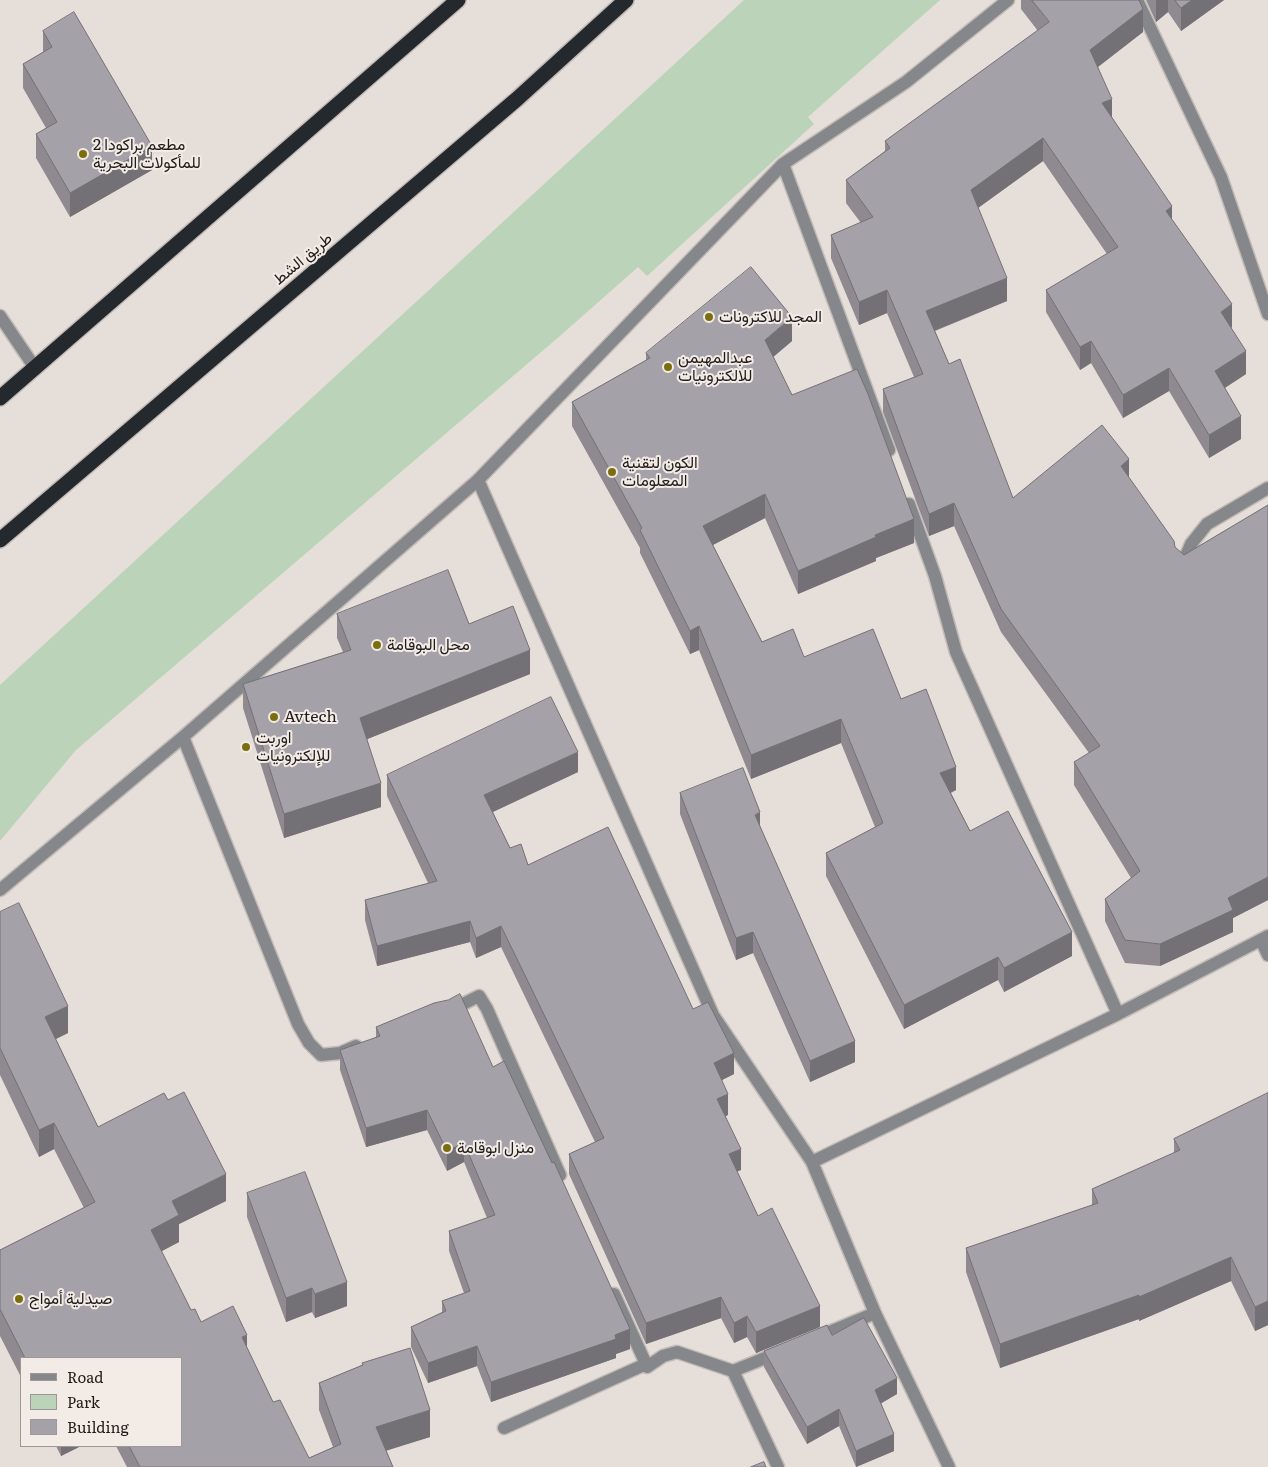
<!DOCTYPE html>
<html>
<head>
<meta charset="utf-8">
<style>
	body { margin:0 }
	#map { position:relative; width:1268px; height:1467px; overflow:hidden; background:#e6ded9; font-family:Literata,serif }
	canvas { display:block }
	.legend { position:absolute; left:20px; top:1357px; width:162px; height:90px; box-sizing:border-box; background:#f3ebe6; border:1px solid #9e9894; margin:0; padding:6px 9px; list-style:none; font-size:15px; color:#1f1c1a }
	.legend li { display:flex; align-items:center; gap:10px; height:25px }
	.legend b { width:25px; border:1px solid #9e9894 }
</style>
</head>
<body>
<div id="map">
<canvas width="1268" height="1467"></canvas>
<ul class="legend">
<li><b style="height:6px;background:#85878a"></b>Road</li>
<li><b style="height:14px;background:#bad3b9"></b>Park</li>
<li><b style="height:14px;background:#a5a1a8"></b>Building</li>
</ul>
</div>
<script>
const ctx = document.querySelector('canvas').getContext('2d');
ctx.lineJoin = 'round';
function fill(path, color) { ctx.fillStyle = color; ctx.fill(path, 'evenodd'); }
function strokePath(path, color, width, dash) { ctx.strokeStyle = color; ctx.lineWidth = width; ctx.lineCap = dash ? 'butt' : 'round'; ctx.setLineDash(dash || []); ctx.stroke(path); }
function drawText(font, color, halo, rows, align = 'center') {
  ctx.font = font + ' Literata,Vazirmatn,serif'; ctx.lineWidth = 4; ctx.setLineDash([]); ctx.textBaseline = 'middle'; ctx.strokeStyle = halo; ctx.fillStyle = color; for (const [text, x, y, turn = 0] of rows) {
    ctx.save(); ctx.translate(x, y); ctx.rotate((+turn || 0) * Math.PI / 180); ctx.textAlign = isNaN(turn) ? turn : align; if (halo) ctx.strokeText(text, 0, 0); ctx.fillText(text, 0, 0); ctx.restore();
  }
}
const green = new Path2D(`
	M 744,0 L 940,0 L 808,117 L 814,124 L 647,276 L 638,267 L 561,335 L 76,750 L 0,841 L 0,685 Z`);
const minor = new Path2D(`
	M 1137,0 L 1221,177 L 1268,314
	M 783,164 L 889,450
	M 0,316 L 35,368
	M 478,480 L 713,1015 L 812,1162 L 875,1313 L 949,1467
	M 909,504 L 935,576 L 956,652 L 1118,1014
	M 1182,565 L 1191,544 L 1207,524 L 1268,488
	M 183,737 L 298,1024 L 309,1043 L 321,1055 L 340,1053 L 356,1046
	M 0,890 L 183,737 L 478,480 L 783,164 L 906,82 L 1008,0
	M 1261,940 L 1268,955
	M 449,1011 L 479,996 L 487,1009 L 560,1175
	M 812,1162 L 1118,1014 L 1268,936
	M 614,1294 L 646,1364
	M 815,1338 L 875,1313
	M 733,1371 L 778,1467
	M 504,1428 L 646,1364 L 647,1367 L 663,1356 L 677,1352 L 733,1371 L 780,1352`);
const highway = new Path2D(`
	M 0,398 L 458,0
	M 0,540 L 517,99 L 626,0`);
const wall = new Path2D(`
	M 1021,0 L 1139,0 L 1143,32 L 1098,67 L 1112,117 L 1172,220 L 1232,327 L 1231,328 L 1246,374 L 1225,388 L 1241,439 L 1209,458 L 1169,391 L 1123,418 L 1091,363 L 1080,370 L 1046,312 L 1046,290 L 1107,254 L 1043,161 L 978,208 L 1007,301 L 935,331 L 949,364 L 1013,498 L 1129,478 L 1175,547 L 1184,555 L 1268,505 L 1268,900 L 1233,918 L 1233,932 L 1160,966 L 1125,963 L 1105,921 L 1105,899 L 1131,878 L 1074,785 L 1074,762 L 1089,753 L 1001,632 L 954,526 L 929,536 L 883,412 L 883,389 L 914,377 L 887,313 L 859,325 L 831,258 L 831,235 L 861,223 L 846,203 L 846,180 L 885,151 L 885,141 L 1038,31 L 1021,9 Z
	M 1146,0 L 1224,0 L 1181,31 L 1168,12 L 1156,22 Z
	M 43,31 L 152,170 L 70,217 L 36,158 L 36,134 L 46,128 L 23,88 L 23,64 L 43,52 Z
	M 792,341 L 773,357 L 792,395 L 914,543 L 876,558 L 876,561 L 798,594 L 765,518 L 713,545 L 762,642 L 804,657 L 901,699 L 956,790 L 951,793 L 970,831 L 1072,956 L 1004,992 L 998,980 L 904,1029 L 826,876 L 826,853 L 875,827 L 841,743 L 751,779 L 699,650 L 690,654 L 640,553 L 640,548 L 572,426 L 572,402 L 646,360 L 646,353 Z
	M 337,614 L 469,624 L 530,674 L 367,739 L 381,807 L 284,838 L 243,708 L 243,684 L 343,652 L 337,638 Z
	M 578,772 L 493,812 L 510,848 L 693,1009 L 734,1074 L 722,1080 L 728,1115 L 725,1116 L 741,1170 L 737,1171 L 758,1216 L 820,1327 L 756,1353 L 747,1337 L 734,1343 L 721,1318 L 646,1344 L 569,1174 L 569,1154 L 595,1142 L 501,947 L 476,958 L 470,942 L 377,966 L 365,920 L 365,900 L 428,883 L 387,796 L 387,775 Z
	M 680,793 L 760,827 L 855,1062 L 810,1082 L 753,953 L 736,960 L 680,814 Z
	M 0,912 L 68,1033 L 56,1039 L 98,1127 L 226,1201 L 179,1224 L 179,1242 L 161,1251 L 191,1310 L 201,1322 L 247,1348 L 273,1402 L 309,1458 L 333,1447 L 319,1410 L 319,1383 L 362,1365 L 362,1363 L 430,1437 L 386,1450 L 393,1467 L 127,1467 L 116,1446 L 181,1446 L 181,1358 L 21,1358 L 21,1377 L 0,1336 L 0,1250 L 84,1208 L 54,1149 L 39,1157 L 0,1075 Z
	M 376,1027 L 493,1067 L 630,1349 L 616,1354 L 616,1358 L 491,1402 L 477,1366 L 428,1383 L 411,1347 L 411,1327 L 442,1312 L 442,1301 L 464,1293 L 449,1251 L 449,1231 L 487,1218 L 464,1162 L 447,1171 L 427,1130 L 366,1147 L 340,1070 L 340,1050 L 376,1038 Z
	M 1268,1093 L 1268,1325 L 1255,1331 L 1231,1281 L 1139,1321 L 1139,1319 L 1000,1368 L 966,1272 L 966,1248 L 1092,1205 L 1092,1189 L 1174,1153 L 1174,1139 Z
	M 247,1193 L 347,1306 L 315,1318 L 312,1312 L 286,1322 L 247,1217 Z
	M 832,1335 L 897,1394 L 881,1403 L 894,1451 L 856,1467 L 839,1426 L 807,1444 L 764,1367 L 764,1351 Z
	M 56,1446 L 81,1446 L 61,1456 Z`);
const shadedWall = new Path2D(`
	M 1156,0 L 1168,0 L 1168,12 L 1156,22 Z
	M 1192,0 L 1224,0 L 1181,31 L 1181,8 Z
	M 1143,9 L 1143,32 L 1090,73 L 1090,50 Z
	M 1112,99 L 1112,121 L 1102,103 Z
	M 1043,138 L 1043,161 L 971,213 L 971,190 Z
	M 152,146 L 152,170 L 70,217 L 70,193 Z
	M 1172,206 L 1172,229 L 1166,211 Z
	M 1007,278 L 1007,301 L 926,334 L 926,311 Z
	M 887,290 L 887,313 L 859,325 L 859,302 Z
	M 1232,304 L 1232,327 L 1221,335 L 1221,312 Z
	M 792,317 L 792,341 L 765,364 L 765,340 Z
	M 1091,341 L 1091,363 L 1080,370 L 1080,347 Z
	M 1246,351 L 1246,374 L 1215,394 L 1215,371 Z
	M 1169,368 L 1169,391 L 1123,418 L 1123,395 Z
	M 1241,416 L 1241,439 L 1209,458 L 1209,435 Z
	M 1129,459 L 1129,482 L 1121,466 Z
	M 765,494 L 765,518 L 703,550 L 703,526 Z
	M 954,503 L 954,526 L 929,536 L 929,514 Z
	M 914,519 L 914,543 L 876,558 L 876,561 L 798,594 L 798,571 L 875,535 Z
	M 699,626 L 699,650 L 690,654 L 690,631 Z
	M 530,650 L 530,674 L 360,742 L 360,718 Z
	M 841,719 L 841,743 L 751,779 L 751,755 Z
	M 578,752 L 578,772 L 484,816 L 484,795 Z
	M 956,767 L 956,790 L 940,797 L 940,773 Z
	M 381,783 L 381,807 L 284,838 L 284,814 Z
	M 760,812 L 760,834 L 755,815 Z
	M 1268,877 L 1268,900 L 1233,918 L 1233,932 L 1160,966 L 1160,944 L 1228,898 Z
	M 470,921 L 470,942 L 377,966 L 377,946 Z
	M 501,926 L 501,947 L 476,958 L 476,938 Z
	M 753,932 L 753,953 L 736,960 L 736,938 Z
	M 1072,932 L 1072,956 L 1004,992 L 1004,968 Z
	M 998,957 L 998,980 L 904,1029 L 904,1005 Z
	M 68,1006 L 68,1033 L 45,1044 L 45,1017 Z
	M 855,1041 L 855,1062 L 810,1082 L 810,1061 Z
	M 734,1053 L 734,1074 L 714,1084 L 714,1063 Z
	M 728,1094 L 728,1115 L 717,1120 L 717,1099 Z
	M 427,1110 L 427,1130 L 366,1147 L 366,1128 Z
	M 54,1123 L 54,1149 L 39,1157 L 39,1130 Z
	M 464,1143 L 464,1162 L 447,1171 L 447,1151 Z
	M 741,1149 L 741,1170 L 729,1175 L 729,1154 Z
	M 226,1174 L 226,1201 L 179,1224 L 179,1242 L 151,1257 L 151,1230 L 172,1201 Z
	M 1231,1257 L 1231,1281 L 1139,1321 L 1139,1297 Z
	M 347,1282 L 347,1306 L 315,1318 L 315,1294 Z
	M 312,1288 L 312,1312 L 286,1322 L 286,1298 Z
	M 1139,1295 L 1139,1319 L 1000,1368 L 1000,1344 Z
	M 721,1297 L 721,1318 L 646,1344 L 646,1323 Z
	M 1268,1301 L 1268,1325 L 1255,1331 L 1255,1307 Z
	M 820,1306 L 820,1327 L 756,1353 L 756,1332 Z
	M 747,1316 L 747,1337 L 734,1343 L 734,1323 Z
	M 630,1329 L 630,1349 L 616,1354 L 616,1358 L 491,1402 L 491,1382 Z
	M 247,1335 L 247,1362 L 242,1337 Z
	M 477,1346 L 477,1366 L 428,1383 L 428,1363 Z
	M 897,1378 L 897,1394 L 875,1407 L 875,1390 Z
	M 839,1409 L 839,1426 L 807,1444 L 807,1427 Z
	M 430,1410 L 430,1437 L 376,1454 L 376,1427 Z
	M 894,1434 L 894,1451 L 856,1467 L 856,1451 Z
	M 61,1446 L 81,1446 L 61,1456 Z`);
const building = new Path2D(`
	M 1032,0 L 1139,0 L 1143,9 L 1090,50 L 1112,99 L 1102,103 L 1172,206 L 1166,211 L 1232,304 L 1221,312 L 1246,351 L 1215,371 L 1241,416 L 1209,435 L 1169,368 L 1123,395 L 1091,341 L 1080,347 L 1046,290 L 1118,247 L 1043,138 L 971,190 L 1007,278 L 926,311 L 949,364 L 960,359 L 1013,498 L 1102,425 L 1129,459 L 1121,466 L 1174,541 L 1175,547 L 1184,555 L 1268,505 L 1268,877 L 1228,898 L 1233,910 L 1160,944 L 1125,940 L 1105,899 L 1140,871 L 1074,762 L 1100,746 L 1001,609 L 954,503 L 929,514 L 883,389 L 923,374 L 887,290 L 859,302 L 831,235 L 873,217 L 846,180 L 890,148 L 885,141 L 1049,22 Z
	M 1175,0 L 1192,0 L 1181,8 Z
	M 74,12 L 152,146 L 70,193 L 36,134 L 57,122 L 23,64 L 52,47 L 43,31 Z
	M 751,267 L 792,317 L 765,340 L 792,395 L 857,369 L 868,394 L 914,519 L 875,535 L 876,537 L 798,571 L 765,494 L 703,526 L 762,642 L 793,629 L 804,657 L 873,629 L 901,699 L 926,689 L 956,767 L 940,773 L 970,831 L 1008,811 L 1072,932 L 1004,968 L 998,957 L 904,1005 L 826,853 L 883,823 L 841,719 L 751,755 L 699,626 L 690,631 L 640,530 L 642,528 L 572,402 L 650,358 L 646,353 Z
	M 448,570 L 469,624 L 513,606 L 530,650 L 360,718 L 381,783 L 284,814 L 243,684 L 351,650 L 337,614 Z
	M 551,697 L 578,752 L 484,795 L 510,848 L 521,844 L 528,865 L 608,827 L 693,1009 L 708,1002 L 734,1053 L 714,1063 L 728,1094 L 717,1099 L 741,1149 L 729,1154 L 758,1216 L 772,1208 L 820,1306 L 756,1332 L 747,1316 L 734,1323 L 721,1297 L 646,1323 L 569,1154 L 604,1138 L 501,926 L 476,938 L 470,921 L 377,946 L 365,900 L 437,881 L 387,775 Z
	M 743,768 L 760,812 L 755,815 L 855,1041 L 810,1061 L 753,932 L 736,938 L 680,793 Z
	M 19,903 L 68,1006 L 45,1017 L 98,1127 L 164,1093 L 168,1100 L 184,1092 L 226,1174 L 172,1201 L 179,1215 L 151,1230 L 191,1310 L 195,1309 L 201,1322 L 233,1306 L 247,1335 L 242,1337 L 273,1402 L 280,1400 L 309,1458 L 341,1444 L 319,1383 L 363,1365 L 362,1363 L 410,1348 L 430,1410 L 376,1427 L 393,1467 L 140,1467 L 129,1446 L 181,1446 L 181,1358 L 25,1358 L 0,1309 L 0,1250 L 95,1202 L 54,1123 L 39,1130 L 0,1048 L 0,912 Z
	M 460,994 L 493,1067 L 504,1061 L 552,1163 L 554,1162 L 630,1329 L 615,1335 L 616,1339 L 491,1382 L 477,1346 L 428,1363 L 411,1327 L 446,1311 L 442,1301 L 470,1291 L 449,1231 L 495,1215 L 464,1143 L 447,1151 L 427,1110 L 366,1128 L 340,1050 L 380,1036 L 376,1027 L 434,1003 L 448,1000 Z
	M 1268,1093 L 1268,1301 L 1255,1307 L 1231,1257 L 1139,1297 L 1139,1295 L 1000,1344 L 966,1248 L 1098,1203 L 1092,1189 L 1180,1150 L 1174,1139 Z
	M 305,1172 L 347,1282 L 315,1294 L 312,1288 L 286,1298 L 247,1193 Z
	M 864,1318 L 897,1378 L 875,1390 L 894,1434 L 856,1451 L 839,1409 L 807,1427 L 764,1351 L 827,1325 L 832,1335 Z
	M 764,1462 L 766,1467 L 751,1467 Z`);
const markers = [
	[83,154,5,"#7a6f0c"],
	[709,317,5,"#7a6f0c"],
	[668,367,5,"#7a6f0c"],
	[612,472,5,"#7a6f0c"],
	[377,645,5,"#7a6f0c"],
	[274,717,5,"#7a6f0c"],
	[246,747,5,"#7a6f0c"],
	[447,1148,5,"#7a6f0c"],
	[19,1299,5,"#7a6f0c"]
];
const poiNames = [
	["مطعم براكودا 2",93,145],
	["للمأكولات البحرية",93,163],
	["المجد للاكترونات",719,317],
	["عبدالمهيمن",678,358],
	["للالكترونيات",678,376],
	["الكون لتقنية",622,463],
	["المعلومات",622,481],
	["محل البوقامة",387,645],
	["Avtech",284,717],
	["اوربت",256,738],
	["للإلكترونيات",256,756],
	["منزل ابوقامة",457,1148],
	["صيدلية أمواج",29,1299]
];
const streetNames = [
	["طريق الشط",303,259,-40]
];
fill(green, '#bad3b9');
strokePath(minor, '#c2bbb7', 15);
strokePath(highway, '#c2bbb7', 18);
strokePath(minor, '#85878a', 12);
strokePath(highway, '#24292e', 15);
fill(wall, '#8e8a90');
fill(shadedWall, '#747176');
fill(building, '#a5a1a8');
strokePath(building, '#747176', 1);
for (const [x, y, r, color] of markers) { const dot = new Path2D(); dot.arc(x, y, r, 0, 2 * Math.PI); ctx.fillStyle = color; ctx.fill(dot); strokePath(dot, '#f3ebe6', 2); }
drawText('16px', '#1f1c1a', '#f3ebe6', poiNames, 'left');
drawText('16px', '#1f1c1a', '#f3ebe6', streetNames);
</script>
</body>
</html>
